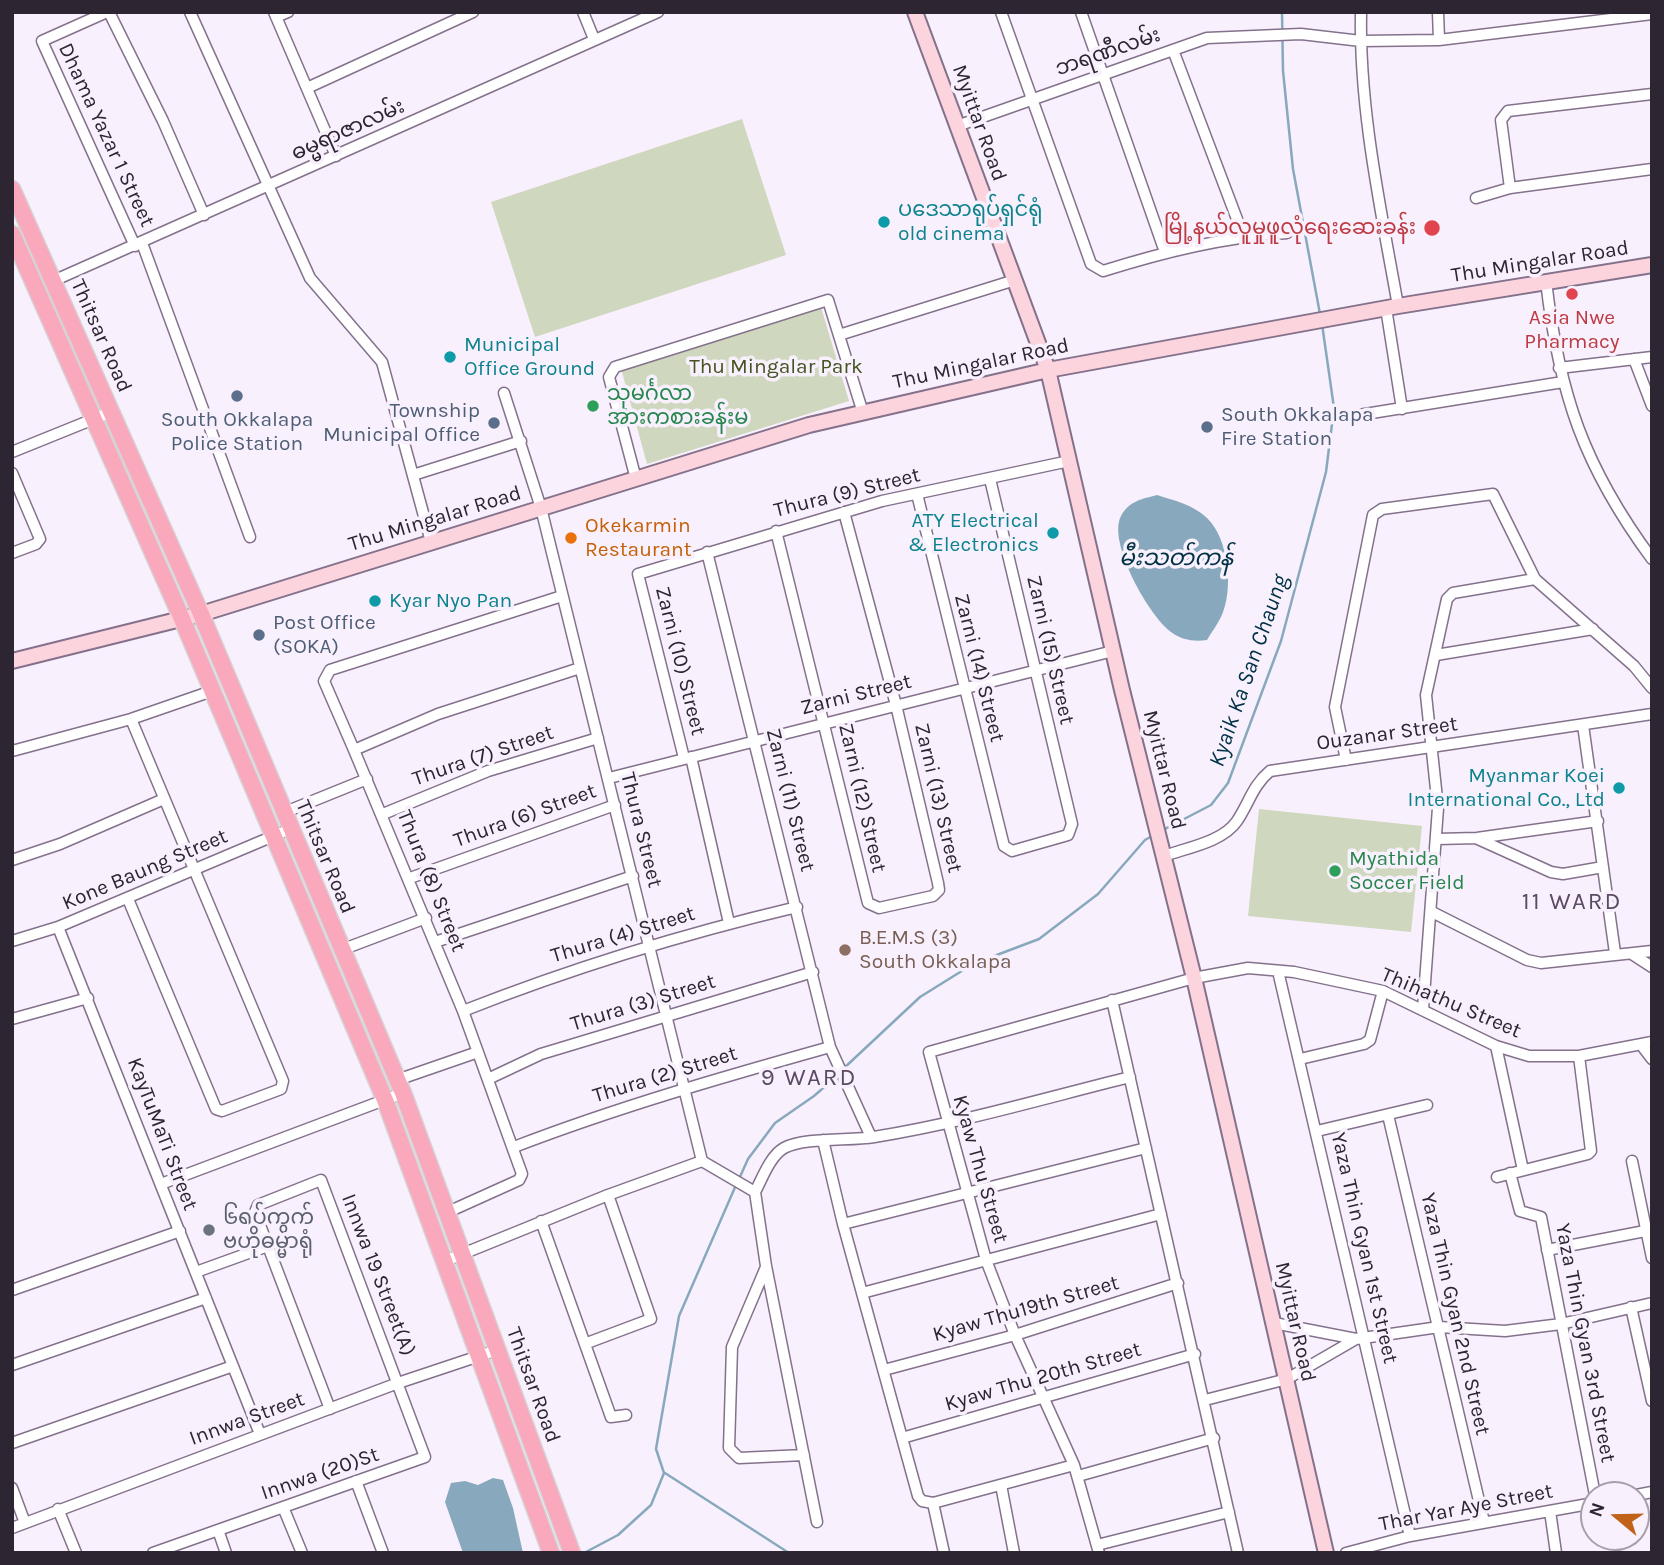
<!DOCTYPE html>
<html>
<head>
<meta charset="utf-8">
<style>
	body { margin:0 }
	#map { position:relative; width:1664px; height:1565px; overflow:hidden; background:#f8f0fc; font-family:Karla,sans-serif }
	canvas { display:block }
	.frame { position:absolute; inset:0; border:14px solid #2d2531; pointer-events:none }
	.north { position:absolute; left:1580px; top:1481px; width:70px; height:70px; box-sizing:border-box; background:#f8f0fc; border:2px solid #a79fab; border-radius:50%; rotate:289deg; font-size:19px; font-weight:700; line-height:28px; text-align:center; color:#2d2531 }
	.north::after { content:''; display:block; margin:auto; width:24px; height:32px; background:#c06218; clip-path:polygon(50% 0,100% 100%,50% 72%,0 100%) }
</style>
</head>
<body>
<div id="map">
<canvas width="1664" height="1565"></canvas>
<div class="frame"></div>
<div class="north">N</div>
</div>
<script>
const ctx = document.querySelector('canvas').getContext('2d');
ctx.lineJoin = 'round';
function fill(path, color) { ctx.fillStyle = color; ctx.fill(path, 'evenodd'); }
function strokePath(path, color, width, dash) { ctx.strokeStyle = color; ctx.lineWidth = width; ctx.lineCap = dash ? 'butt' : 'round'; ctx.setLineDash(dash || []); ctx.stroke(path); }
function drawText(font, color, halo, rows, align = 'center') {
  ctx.font = font + ' Karla,"Noto Sans Myanmar",sans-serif'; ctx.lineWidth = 7; ctx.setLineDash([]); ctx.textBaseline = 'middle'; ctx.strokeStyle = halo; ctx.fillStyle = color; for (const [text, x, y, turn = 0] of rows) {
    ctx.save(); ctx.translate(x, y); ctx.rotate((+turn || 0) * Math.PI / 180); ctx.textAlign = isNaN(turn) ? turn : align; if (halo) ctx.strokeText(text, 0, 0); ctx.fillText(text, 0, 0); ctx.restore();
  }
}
const green = new Path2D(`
	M 742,119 L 786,255 L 535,337 L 491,202 Z
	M 818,297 L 849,401 L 647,464 L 619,361 Z
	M 1259,809 L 1422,826 L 1411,932 L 1248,916 Z`);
const water = new Path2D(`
	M 1157,495 C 1173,500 1194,505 1207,518 C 1229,539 1234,590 1221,617 C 1217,625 1211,633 1207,640 C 1194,642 1182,640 1171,632 C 1149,616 1107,542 1121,516 C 1129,501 1142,499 1157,495 Z
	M 493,1478 L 503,1480 L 513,1508 L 523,1553 L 463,1553 L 445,1502 L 451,1483 L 465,1481 L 478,1485 Z`);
const stream = new Path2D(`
	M 1282,12 L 1283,71 L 1293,169 L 1320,314
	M 1161,831 L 1211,805 L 1228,783 L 1281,641 L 1326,472 L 1334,408 L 1322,324
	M 843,1069 L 920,997 L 973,964 L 1039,939 L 1098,894 L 1145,840 L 1152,836
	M 739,1179 L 748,1159 L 775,1123 L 814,1096 L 839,1074
	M 665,1473 L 789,1553
	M 584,1553 L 618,1535 L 651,1505 L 664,1473 L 656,1449 L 679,1316 L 736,1185`);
const street = new Path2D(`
	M 107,12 L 42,41 L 135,246
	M 109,12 L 163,121 L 204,215
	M 190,12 L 310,278 L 382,362 L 431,542
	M 274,12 L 336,156
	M 583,12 L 594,39
	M 1001,12 L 1091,264 L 1103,271 C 1164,252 1224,237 1287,233
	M 1081,12 L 1165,252
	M 1361,12 C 1359,110 1381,210 1398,306
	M 1438,12 L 1439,40
	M 276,17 L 288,12
	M 1173,50 L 1243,235
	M 307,88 L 473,12
	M 957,126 L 1207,38 L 1301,34 L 1361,41 L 1439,40 L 1652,14
	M 1510,188 L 1501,120 L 1508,111 L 1652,94
	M 1476,198 L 1510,188 L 1652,169
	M 142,243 L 250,537
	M 53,281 L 658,12
	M 1546,281 C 1559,394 1584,467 1652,559
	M 1386,308 L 1402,409
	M 839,335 L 1015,280
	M 1634,359 L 1652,406
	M 1559,368 L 1652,357
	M 504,393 L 541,508 L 702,1161 L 755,1192 L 766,1266 L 817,1522
	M 1359,415 L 1563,382
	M 12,452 L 111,412
	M 12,473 L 40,539 L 36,544 L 12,553
	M 413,475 L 521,441
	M 636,479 L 609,377 L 615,367 L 828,300 L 863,413
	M 917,494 L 1004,846 L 1012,851 L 1068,835 L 1072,824 L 990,479
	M 776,531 L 868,903 L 879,908 L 933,896 L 939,890 L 938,883 L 896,705 L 844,512
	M 707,552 L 830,1047 L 871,1137
	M 1436,655 L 1593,629
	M 1583,725 L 1615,953
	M 354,750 L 324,681 L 330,670 L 562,596
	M 12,751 L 131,719 L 212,691
	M 691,757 L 729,923
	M 684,758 L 638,574 L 882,501 L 1069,461
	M 1346,760 L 1335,707 L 1373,515 L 1382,509 L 1493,494 L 1535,579 L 1634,666 L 1652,688
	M 609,778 L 1113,651
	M 283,813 L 367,779
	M 383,814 L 488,771 L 598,738
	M 1437,839 L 1477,838 L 1598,821
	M 1478,839 L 1551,872 L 1563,874 L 1603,867
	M 1164,856 C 1186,848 1223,842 1237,821 C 1249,803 1253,785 1270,771 L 1652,714
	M 12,860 L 60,844 L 164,799
	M 410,878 L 615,805
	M 128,899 L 216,1109 L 222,1111 L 281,1089 L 283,1081 L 131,719
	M 1432,912 L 1527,960 L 1541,963 L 1652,951
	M 58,927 L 260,1434
	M 12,941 L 58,927 L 290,829
	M 435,942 L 633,876
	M 341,950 L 426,918
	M 1632,954 L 1652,967
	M 1278,971 L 1410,1536
	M 1112,1000 L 1238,1553
	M 1423,1009 L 1438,808 L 1426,695 L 1447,599 L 1453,593 L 1535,579
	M 463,1011 C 572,968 683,934 797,907
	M 12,1019 L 88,998
	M 1496,1046 L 1523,1170
	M 1642,1046 L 1652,1059
	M 1300,1059 L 1364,1044 L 1370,1040 L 1383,991
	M 488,1079 L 541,1054 L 813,972
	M 397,1080 L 478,1052
	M 1388,1115 L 1484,1522
	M 1317,1131 L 1427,1105
	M 823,1140 L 843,1224 L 918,1496 L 922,1501 L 933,1503 L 1074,1465
	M 514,1147 C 618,1107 723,1077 830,1047
	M 1632,1161 L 1652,1258
	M 1510,1173 L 1520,1211 L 1541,1217 L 1595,1495
	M 1497,1177 L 1588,1154 L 1591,1151 L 1579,1056
	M 161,1184 L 403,1093
	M 755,1192 C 762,1179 770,1156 784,1148 C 804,1137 851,1141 874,1137 C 961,1123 1045,1098 1130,1077
	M 448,1212 L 519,1180 L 522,1174 L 463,1011 L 354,750 L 438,714 L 580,668
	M 541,1221 L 611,1417 L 626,1415
	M 843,1224 L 1146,1148
	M 1547,1250 L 1645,1231
	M 445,1261 L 608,1195 L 702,1161
	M 766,1267 L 732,1347 L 729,1448 L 739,1458 L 804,1455
	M 196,1272 L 268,1246
	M 12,1290 L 180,1231
	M 862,1293 L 1161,1214
	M 1631,1307 L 1652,1401
	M 1274,1323 L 1356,1339 L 1439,1327 L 1505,1331 L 1561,1324 L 1652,1303
	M 587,1343 L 651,1319 L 608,1195
	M 12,1365 L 206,1298
	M 884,1370 L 1015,1335 L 1178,1283
	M 1205,1400 L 1287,1379 L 1356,1339
	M 902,1438 L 1195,1354
	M 12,1443 L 233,1366
	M 1078,1476 L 1214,1438
	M 356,1481 L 383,1553
	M 1001,1485 L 1014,1553
	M 12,1488 L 25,1523
	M 1636,1495 L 1652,1492
	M 933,1503 L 944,1553
	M 283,1507 L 302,1553
	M 58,1509 L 76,1553
	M 1550,1511 L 1556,1553
	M 12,1528 L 398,1383 L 497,1350
	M 218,1530 L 226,1553
	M 1097,1545 L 1229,1512
	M 153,1553 L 425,1457 L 321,1180 L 258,1205 L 255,1212 L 330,1409
	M 1099,1553 L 1074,1465 L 1015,1335 L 986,1260 L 929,1052 L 1194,978 L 1248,968 L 1294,972 L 1383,991 L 1496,1046 L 1529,1056 L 1579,1056 L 1652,1042
	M 1346,1553 L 1410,1536 L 1594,1503`);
const secondary = new Path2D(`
	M 915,12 L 1048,370 L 1122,690 L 1194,978 L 1326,1553
	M 12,661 L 201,614 L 809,425 L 1048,370 L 1398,306 L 1652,265`);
const primary = new Path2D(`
	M 12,189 L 201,614 L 403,1093 L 572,1553
	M 12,234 L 182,619 L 385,1100 L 551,1553`);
const markers = [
	[884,222,7,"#0f9aa8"],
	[1432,228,9,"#e0444e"],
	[1572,294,7,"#e0444e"],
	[450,357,7,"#0f9aa8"],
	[237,396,7,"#5c6f8a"],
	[593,406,7,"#2e9e5b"],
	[494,423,7,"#5c6f8a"],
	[1207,427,7,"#5c6f8a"],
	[1053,533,7,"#0f9aa8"],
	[571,538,7,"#e8710a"],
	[375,601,7,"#0f9aa8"],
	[259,635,7,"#5c6f8a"],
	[1619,788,7,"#0f9aa8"],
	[1335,871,7,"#2e9e5b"],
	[845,950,7,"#8d6e63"],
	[209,1230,7,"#6b7280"]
];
const streetNames = [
	["ဘရဏီလမ်း",1108,52,-19],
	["Myittar Road",979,123,70],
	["ဓမ္မရာဇာလမ်း",348,130,-24],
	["Dhama Yazar 1 Street",106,135,65],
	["Thu Mingalar Road",1540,262,-9],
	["Thitsar Road",101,336,66],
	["Thu Mingalar Road",981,364,-12],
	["Thura (9) Street",847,493,-14],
	["Thu Mingalar Road",435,519,-17],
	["Zarni (15) Street",1050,650,77],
	["Zarni (10) Street",680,661,76],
	["Zarni (14) Street",979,668,76],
	["Zarni Street",856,695,-14],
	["Ouzanar Street",1387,734,-8],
	["Thura (7) Street",483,756,-19],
	["Myittar Road",1164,770,76],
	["Zarni (12) Street",862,798,77],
	["Zarni (13) Street",938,798,77],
	["Zarni (11) Street",790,800,76],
	["Thura (6) Street",525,816,-20],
	["Thura Street",641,830,76],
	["Thitsar Road",325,857,67],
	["Kone Baung Street",145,870,-23],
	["Thura (8) Street",431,881,68],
	["Thura (4) Street",623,935,-17],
	["Thura (3) Street",643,1003,-17],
	["Thihathu Street",1451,1003,23],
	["Thura (2) Street",665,1075,-17],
	["KayTuMaTi Street",162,1134,69],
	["Kyaw Thu Street",980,1169,74],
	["Yaza Thin Gyan 1st Street",1364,1248,77],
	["Innwa 19 Street(A)",378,1275,69],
	["Kyaw Thu19th Street",1026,1309,-16],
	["Yaza Thin Gyan 2nd Street",1455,1314,77],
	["Myittar Road",1295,1322,77],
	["Yaza Thin Gyan 3rd Street",1585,1343,79],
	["Kyaw Thu 20th Street",1043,1377,-16],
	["Thitsar Road",533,1385,70],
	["Innwa Street",247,1419,-20],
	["Innwa (20)St",320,1474,-19],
	["Thar Yar Aye Street",1466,1508,-11]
];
const cultureNames = [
	["ပဒေသာရုပ်ရှင်ရုံ",898,210],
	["old cinema",898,234],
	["Municipal",464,345],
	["Office Ground",464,369],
	["ATY Electrical",1039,521,"right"],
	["& Electronics",1039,545,"right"],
	["Kyar Nyo Pan",389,601],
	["Myanmar Koei",1605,776,"right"],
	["International Co., Ltd",1605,800,"right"]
];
const healthNames = [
	["မြို့နယ်လူမှုဖူလုံရေးဆေးခန်း",1416,228],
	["Asia Nwe",1572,318,"center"],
	["Pharmacy",1572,342,"center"]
];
const parkNames = [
	["Thu Mingalar Park",776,367]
];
const leisureNames = [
	["သုမင်္ဂလာ",607,394],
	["အားကစားခန်းမ",607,418],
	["Myathida",1349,859],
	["Soccer Field",1349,883]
];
const serviceNames = [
	["Township",480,411,"right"],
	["Municipal Office",480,435,"right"],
	["South Okkalapa",1221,415],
	["Fire Station",1221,439],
	["South Okkalapa",237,420,"center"],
	["Police Station",237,444,"center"],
	["Post Office",273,623],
	["(SOKA)",273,647]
];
const foodNames = [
	["Okekarmin",585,526],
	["Restaurant",585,550]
];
const educationNames = [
	["B.E.M.S (3)",859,938],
	["South Okkalapa",859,962]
];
const worshipNames = [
	["၆ရပ်ကွက်",223,1218],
	["ဗဟိုဓမ္မာရုံ",223,1242]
];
const waterNames = [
	["မီးသတ်ကန်",1176,558],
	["Kyaik Ka San Chaung",1249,671,-71]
];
const quarterNames = [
	["11 WARD",1572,902],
	["9 WARD",809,1078]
];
fill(green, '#cfd8be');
fill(water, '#88a9bd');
strokePath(stream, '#88a9bd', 2.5);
strokePath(street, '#84718c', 13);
strokePath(secondary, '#84718c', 18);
strokePath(primary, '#d5d3d6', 19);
strokePath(street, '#fff', 10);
strokePath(secondary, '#fcd4dd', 14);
strokePath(primary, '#faa8bb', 16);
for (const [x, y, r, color] of markers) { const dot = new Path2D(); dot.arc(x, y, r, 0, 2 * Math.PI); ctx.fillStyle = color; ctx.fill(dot); strokePath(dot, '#f8f0fc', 2.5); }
drawText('21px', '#2d2531', '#f8f0fc', streetNames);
drawText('21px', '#0d838f', '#f8f0fc', cultureNames, 'left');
drawText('21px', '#be3a42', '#f8f0fc', healthNames, 'right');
drawText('21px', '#44531f', '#f8f0fc', parkNames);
drawText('21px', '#27864d', '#f8f0fc', leisureNames, 'left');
drawText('21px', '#4e5e75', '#f8f0fc', serviceNames, 'left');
drawText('21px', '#c56008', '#f8f0fc', foodNames, 'left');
drawText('21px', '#785e54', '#f8f0fc', educationNames, 'left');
drawText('21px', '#5b616d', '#f8f0fc', worshipNames, 'left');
drawText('italic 23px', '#013146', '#f8f0fc', waterNames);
ctx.letterSpacing = '2px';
drawText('24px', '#5b4a63', '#f8f0fc', quarterNames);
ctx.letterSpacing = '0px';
</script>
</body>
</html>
